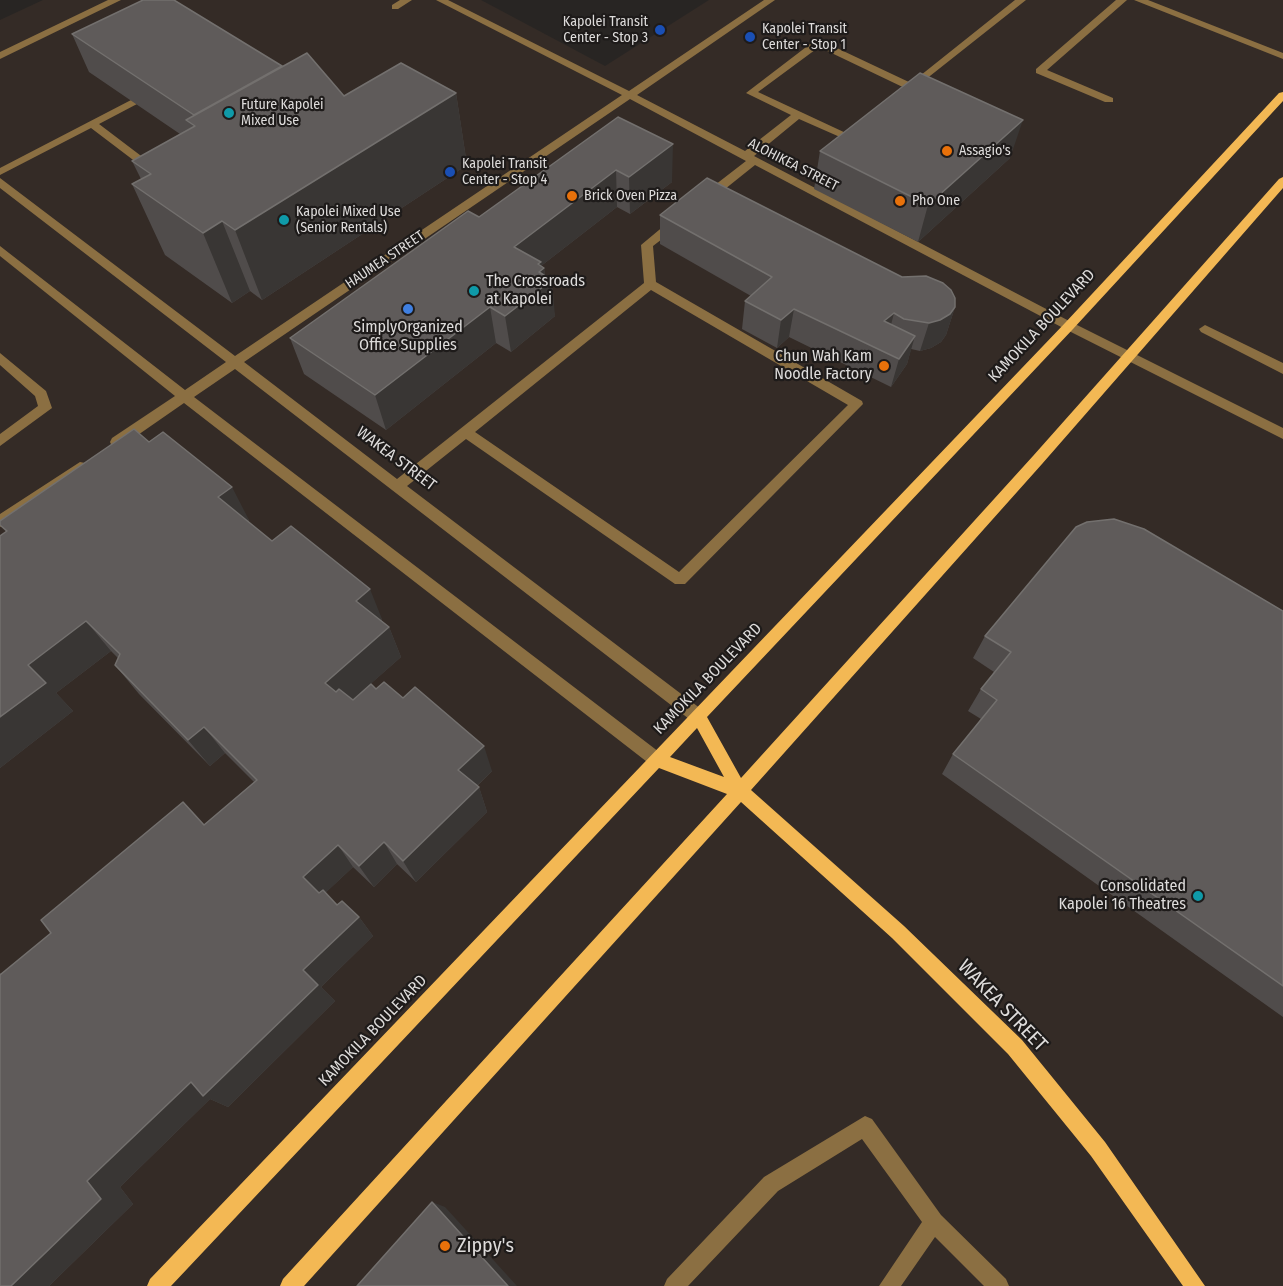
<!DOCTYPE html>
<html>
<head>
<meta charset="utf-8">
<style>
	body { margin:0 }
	canvas { display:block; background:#282523 }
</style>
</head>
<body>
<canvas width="1283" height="1286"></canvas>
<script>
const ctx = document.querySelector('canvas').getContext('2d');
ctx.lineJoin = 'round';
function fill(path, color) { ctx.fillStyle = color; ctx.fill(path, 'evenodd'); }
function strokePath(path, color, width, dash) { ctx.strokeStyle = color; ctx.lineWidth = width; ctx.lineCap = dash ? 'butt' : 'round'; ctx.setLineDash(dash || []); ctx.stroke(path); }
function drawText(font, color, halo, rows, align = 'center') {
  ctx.font = font + ' "Fira Sans Condensed",sans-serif'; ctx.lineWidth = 4.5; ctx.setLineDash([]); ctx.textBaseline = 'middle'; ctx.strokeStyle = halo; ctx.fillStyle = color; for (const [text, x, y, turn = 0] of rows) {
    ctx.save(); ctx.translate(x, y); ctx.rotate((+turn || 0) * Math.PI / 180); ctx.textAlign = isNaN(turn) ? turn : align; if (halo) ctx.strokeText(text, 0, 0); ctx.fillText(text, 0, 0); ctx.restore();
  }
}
const built = new Path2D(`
	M 43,0 L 481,0 L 605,66 L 709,0 L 1283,0 L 1283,1286 L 0,1286 L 0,20 Z`);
const minor = new Path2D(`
	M 108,0 L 121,0 L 0,59 L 0,52 Z
	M 400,0 L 412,0 L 398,9 L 392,9 L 392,5 Z
	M 436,0 L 448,0 L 629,91 L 764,0 L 775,0 L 637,95 L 745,151 L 791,115 L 746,93 L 814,41 L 822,41 L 911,83 L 1015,0 L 1026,0 L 911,91 L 819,47 L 758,92 L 848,134 L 857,129 L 862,132 L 849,141 L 799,119 L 754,156 L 1073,323 L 1283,428 L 1283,439 L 1065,329 L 755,165 L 710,201 L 702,201 L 702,195 L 746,161 L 630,99 L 244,362 L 397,479 L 644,283 L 641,245 L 671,220 L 679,220 L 679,226 L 653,246 L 656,282 L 862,401 L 863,404 L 685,584 L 675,584 L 466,439 L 407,486 L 705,712 L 707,717 L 705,722 L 699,724 L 693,722 L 235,369 L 194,397 L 663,755 L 665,760 L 663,765 L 657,767 L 651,765 L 184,403 L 122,446 L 112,446 L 110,442 L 112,438 L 175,396 L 0,256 L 0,246 L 185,390 L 226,362 L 0,188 L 0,178 L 235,356 L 622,95 ZM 651,290 L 848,405 L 679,572 L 475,432 Z
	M 1116,0 L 1127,0 L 1047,70 L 1113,98 L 1113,102 L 1105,102 L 1036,73 L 1036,69 Z
	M 1134,0 L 1148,0 L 1283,53 L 1283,59 Z
	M 133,99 L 138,102 L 137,104 L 99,124 L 157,168 L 157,172 L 149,172 L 91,128 L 0,175 L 0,168 Z
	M 1205,325 L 1283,363 L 1283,374 L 1201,332 L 1199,329 Z
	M 0,353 L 46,391 L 52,408 L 0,446 L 0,434 L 38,406 L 35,396 L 0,365 Z
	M 80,462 L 85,463 L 87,467 L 85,471 L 0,527 L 0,514 Z
	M 865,1116 L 872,1119 L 941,1215 L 1006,1279 L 1009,1286 L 984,1286 L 935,1237 L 901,1286 L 879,1286 L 922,1222 L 862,1139 L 778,1191 L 688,1286 L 664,1286 L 667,1279 L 764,1177 Z`);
const major = new Path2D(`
	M 1283,92 L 1283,101 L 1073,329 L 707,717 L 741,778 L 1033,456 L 1279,179 L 1283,177 L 1283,188 L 1042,464 L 751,790 L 904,926 L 1022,1040 L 1105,1142 L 1205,1286 L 1183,1286 L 1091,1156 L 1008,1054 L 892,938 L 741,802 L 304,1286 L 280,1286 L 283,1279 L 727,794 L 659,768 L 171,1286 L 147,1286 L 150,1279 L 1065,323 L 1279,93 ZM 697,728 L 724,777 L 670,757 Z`);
const wall = new Path2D(`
	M 72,34 L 282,66 L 344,96 L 456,93 L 467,165 L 262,300 L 250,291 L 232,303 L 165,255 L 132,184 L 141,179 L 132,161 L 180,134 L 89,72 Z
	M 618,117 L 672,182 L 630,214 L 617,207 L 541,266 L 544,268 L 545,276 L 555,316 L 511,352 L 496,343 L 386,430 L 304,374 L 290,338 L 479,217 Z
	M 820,151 L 1010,158 L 918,242 L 814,189 Z
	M 660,215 L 955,307 L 946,335 L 941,342 L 931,348 L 920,351 L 911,349 L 907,364 L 891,387 L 789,337 L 777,348 L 742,329 L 745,301 L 751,296 L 660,244 Z
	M 149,442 L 249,520 L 248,521 L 272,541 L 382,619 L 381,620 L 389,627 L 401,657 L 352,700 L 492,771 L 477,786 L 479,787 L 487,812 L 416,882 L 397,864 L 374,887 L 353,867 L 325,893 L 337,905 L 359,917 L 373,936 L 321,987 L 335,1001 L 228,1107 L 210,1099 L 120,1187 L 133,1204 L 49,1286 L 0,973 L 2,974 L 204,825 L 254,782 L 225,753 L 210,766 L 139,694 L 115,665 L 118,658 L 111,651 L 56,693 L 73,711 L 0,768 L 0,536 L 6,532 L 0,525 Z
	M 1283,611 L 1283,1017 L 942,774 L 953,754 L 981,719 L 968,711 L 981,689 L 994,672 L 973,658 L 985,636 Z`);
const shadedWall = new Path2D(`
	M 456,93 L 467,165 L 262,300 L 235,230 Z
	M 1023,120 L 1010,158 L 918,242 L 928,205 Z
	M 673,144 L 672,182 L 630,214 L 629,177 Z
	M 616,170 L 617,207 L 541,266 L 544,268 L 546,284 L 552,280 L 555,316 L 511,352 L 505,316 L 514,247 Z
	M 222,221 L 250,291 L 232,303 L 203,233 Z
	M 490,307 L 496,343 L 386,430 L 375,395 Z
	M 955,307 L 946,335 L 941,342 L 931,348 L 920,351 L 929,323 Z
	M 794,309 L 789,337 L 777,348 L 781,320 Z
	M 894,313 L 887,341 L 884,321 Z
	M 915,336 L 907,364 L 891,387 L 899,359 Z
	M 232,487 L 249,520 L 236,530 L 218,497 Z
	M 370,589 L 382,619 L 369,631 L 356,601 Z
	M 86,621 L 111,651 L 56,693 L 73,711 L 0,768 L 0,717 L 28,665 Z
	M 389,627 L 401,657 L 340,711 L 325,683 Z
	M 204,727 L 225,753 L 210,766 L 188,740 Z
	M 484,746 L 492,771 L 467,795 L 458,770 Z
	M 479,787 L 487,812 L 416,882 L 403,861 Z
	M 384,842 L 397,864 L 374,887 L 359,866 Z
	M 338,845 L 353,867 L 320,898 L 303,877 Z
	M 359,917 L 373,936 L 321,987 L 335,1001 L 228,1107 L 210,1099 L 120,1187 L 133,1204 L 49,1286 L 11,1286 L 87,1181 L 303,970 Z
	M 432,1202 L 445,1207 L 517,1286 L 508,1286 Z`);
const building = new Path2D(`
	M 143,0 L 174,0 L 282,66 L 194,115 L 72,34 Z
	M 307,53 L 344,96 L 401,63 L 456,93 L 235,230 L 222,221 L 203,233 L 132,184 L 151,174 L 132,161 L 195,126 L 186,120 Z
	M 920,73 L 1023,120 L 928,205 L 820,151 Z
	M 618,117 L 673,144 L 629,177 L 616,170 L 514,247 L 541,262 L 538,264 L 544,268 L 539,272 L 552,280 L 505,316 L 490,307 L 375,395 L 290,338 L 468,211 L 479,217 Z
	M 707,178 L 902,277 L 926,276 L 943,283 L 951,290 L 955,298 L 955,307 L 950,314 L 940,320 L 929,323 L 904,319 L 894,313 L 884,321 L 915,336 L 899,359 L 794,309 L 781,320 L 745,301 L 772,277 L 660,215 Z
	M 134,429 L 149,442 L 163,432 L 232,487 L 218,497 L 272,541 L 291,526 L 370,589 L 356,601 L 389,627 L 325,683 L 336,692 L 339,689 L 353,700 L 371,684 L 376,689 L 384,682 L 403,698 L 415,687 L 484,746 L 458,770 L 479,787 L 403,861 L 384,842 L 359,866 L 338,845 L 303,877 L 319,893 L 323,890 L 337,905 L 342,901 L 359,917 L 303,970 L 318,985 L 203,1096 L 191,1082 L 87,1181 L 101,1199 L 11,1286 L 0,1286 L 0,975 L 51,933 L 41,920 L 183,802 L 204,825 L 257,780 L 204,727 L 188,740 L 115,665 L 120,654 L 86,621 L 28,665 L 46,683 L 0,717 L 0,536 L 7,531 L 0,525 L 0,521 Z
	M 1114,519 L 1144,529 L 1283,611 L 1283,986 L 953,754 L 997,700 L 981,689 L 1011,652 L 985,636 L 1076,527 L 1087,522 Z
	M 432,1202 L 508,1286 L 357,1286 Z`);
const markers = [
	[660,30,6,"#1a4fb4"],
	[750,37,6,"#1a4fb4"],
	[229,113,6,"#0f9aa8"],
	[947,151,6,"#e8710a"],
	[450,172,6,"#1a4fb4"],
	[572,196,6,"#e8710a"],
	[900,201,6,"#e8710a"],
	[284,220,6,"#0f9aa8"],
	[474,291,6,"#0f9aa8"],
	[408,309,6,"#3f7fe0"],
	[884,366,6,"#e8710a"],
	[1198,896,6,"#0f9aa8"],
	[445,1246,6,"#e8710a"]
];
const farPoinames = [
	["Kapolei Transit",648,22,"right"],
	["Center - Stop 3",648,38,"right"],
	["Kapolei Transit",762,29],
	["Center - Stop 1",762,45],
	["Future Kapolei",241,105],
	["Mixed Use",241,121],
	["Assagio's",959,151],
	["Kapolei Transit",462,164],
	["Center - Stop 4",462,180],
	["Brick Oven Pizza",584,196],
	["Pho One",912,201],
	["Kapolei Mixed Use",296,212],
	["(Senior Rentals)",296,228]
];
const farStreetnames = [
	["ALOHIKEA STREET",793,165,27],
	["HAUMEA STREET",385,260,-34]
];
const poiNames = [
	["The Crossroads",486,282,"left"],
	["at Kapolei",486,300,"left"],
	["SimplyOrganized",408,328,"center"],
	["Office Supplies",408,346,"center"],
	["Chun Wah Kam",872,357],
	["Noodle Factory",872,375],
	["Consolidated",1186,887],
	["Kapolei 16 Theatres",1186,905]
];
const streetNames = [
	["KAMOKILA BOULEVARD",1042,326,-47],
	["WAKEA STREET",396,459,37],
	["KAMOKILA BOULEVARD",708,679,-46],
	["KAMOKILA BOULEVARD",373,1031,-46]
];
const nearStreetnames = [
	["WAKEA STREET",1002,1006,46]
];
const nearPoinames = [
	["Zippy's",457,1246]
];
fill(built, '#342b26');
fill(minor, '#8b6f42');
fill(major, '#f3b854');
fill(wall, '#504c4b');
fill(shadedWall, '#393634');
fill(building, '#5f5b5a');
strokePath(building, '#73706e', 1.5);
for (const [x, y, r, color] of markers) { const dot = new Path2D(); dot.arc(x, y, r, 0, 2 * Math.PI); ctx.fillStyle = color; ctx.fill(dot); strokePath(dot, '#1e1b1a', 2); }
drawText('14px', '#dedcdb', '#1e1b1a', farPoinames, 'left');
drawText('14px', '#dedcdb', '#1e1b1a', farStreetnames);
drawText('16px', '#dedcdb', '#1e1b1a', poiNames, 'right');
drawText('16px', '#dedcdb', '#1e1b1a', streetNames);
drawText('20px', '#dedcdb', '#1e1b1a', nearStreetnames);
drawText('20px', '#dedcdb', '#1e1b1a', nearPoinames, 'left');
</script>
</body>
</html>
